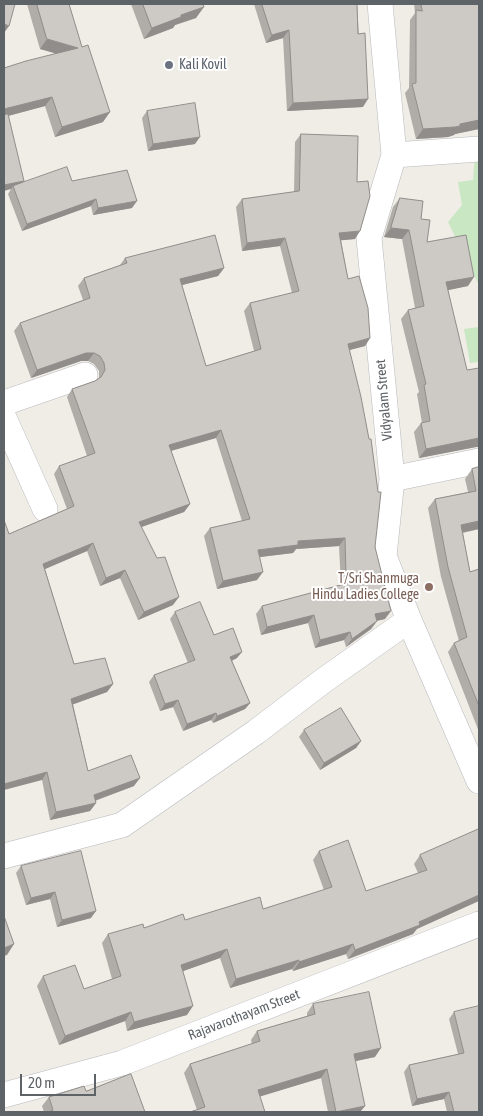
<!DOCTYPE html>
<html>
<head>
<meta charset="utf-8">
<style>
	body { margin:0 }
	#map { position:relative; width:483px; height:1116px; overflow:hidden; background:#f0ece6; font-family:"Asap Condensed",sans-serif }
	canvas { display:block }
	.frame { position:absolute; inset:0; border:5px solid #5d6366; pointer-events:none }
	.scale { position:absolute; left:20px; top:1074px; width:76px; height:22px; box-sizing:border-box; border:2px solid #5d6366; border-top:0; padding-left:6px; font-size:15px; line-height:18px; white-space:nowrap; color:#5d6366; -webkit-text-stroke:4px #fff; paint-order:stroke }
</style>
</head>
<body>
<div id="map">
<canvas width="483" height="1116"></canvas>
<div class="frame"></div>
<div class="scale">20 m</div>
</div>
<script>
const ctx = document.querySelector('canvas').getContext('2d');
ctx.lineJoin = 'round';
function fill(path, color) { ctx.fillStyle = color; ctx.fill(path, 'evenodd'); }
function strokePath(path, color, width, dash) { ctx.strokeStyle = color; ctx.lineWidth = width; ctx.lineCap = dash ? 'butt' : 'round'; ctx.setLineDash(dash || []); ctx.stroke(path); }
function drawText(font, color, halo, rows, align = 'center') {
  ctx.font = font + ' "Asap Condensed",sans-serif'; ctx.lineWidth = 4; ctx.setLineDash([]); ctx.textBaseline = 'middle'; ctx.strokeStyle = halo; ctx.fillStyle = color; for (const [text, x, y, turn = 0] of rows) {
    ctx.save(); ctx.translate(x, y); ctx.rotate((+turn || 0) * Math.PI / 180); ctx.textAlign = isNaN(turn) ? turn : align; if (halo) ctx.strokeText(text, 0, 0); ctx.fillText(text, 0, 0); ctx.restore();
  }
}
const green = new Path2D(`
	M 475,156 L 479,156 L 479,282 L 478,283 L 448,222 L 462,205 L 458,182 L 473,180 Z
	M 479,327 L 479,362 L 470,363 L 464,329 Z`);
const minor = new Path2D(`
	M 380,4 L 394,155 L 369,238 L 392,479 L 384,556 L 409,620 L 479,781
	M 394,155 L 479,149
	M 4,403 L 85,375
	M 4,418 L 45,509
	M 392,479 L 479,461
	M 4,856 L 122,825 L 256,732 L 323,681 L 409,620
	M 4,1095 L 122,1063 L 479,924`);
const wall = new Path2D(`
	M 27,4 L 69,4 L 103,122 L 55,137 L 45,106 L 8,116 L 22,183 L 72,181 L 132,208 L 93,215 L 91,206 L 22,231 L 8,194 L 11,189 L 4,68 L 57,53 L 40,49 Z
	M 131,4 L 203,4 L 196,18 L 175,25 L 173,28 L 144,39 Z
	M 254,4 L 357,4 L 363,107 L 287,111 L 283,38 L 266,43 Z
	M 414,4 L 479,4 L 479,129 L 455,134 L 454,135 L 448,137 L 416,139 L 405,93 L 409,88 L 410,20 L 415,13 Z
	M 147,111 L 195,144 L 148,151 L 142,118 Z
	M 301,134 L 355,239 L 341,240 L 348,279 L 370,338 L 365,346 L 349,350 L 385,619 L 377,621 L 371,629 L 346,647 L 344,640 L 315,648 L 308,623 L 261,635 L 256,614 L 262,606 L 341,585 L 339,546 L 296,549 L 293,553 L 260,557 L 257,580 L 217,589 L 204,536 L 210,528 L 242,521 L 216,438 L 171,451 L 190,504 L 184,512 L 141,527 L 173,605 L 138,620 L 120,578 L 100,586 L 87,551 L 45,569 L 74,664 L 113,684 L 107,692 L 73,704 L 88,771 L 134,786 L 95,801 L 96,803 L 90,811 L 50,820 L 42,780 L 9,534 L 67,509 L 54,474 L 59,466 L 87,456 L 67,397 L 72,389 L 95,381 L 99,378 L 99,371 L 94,364 L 88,361 L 81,361 L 31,378 L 14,331 L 20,323 L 83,300 L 78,286 L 84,278 L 120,265 L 125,258 L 224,268 L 218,276 L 182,285 L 206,366 L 254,351 L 244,311 L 250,303 L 292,293 L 280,246 L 242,251 L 236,207 L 242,199 L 294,192 L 295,142 Z
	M 400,198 L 421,219 L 427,242 L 468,286 L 448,290 L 476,447 L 419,458 L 414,432 L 421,423 L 422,423 L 417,394 L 419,392 L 401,319 L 408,310 L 415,308 L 402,239 L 384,237 L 393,207 Z
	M 479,467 L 479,529 L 463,533 L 470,572 L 479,569 L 479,732 L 448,652 L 454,643 L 459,641 L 441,577 L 428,508 L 435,499 L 468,492 L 465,479 L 472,469 Z
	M 175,612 L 214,635 L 237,658 L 232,661 L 250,703 L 245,709 L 213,723 L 211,720 L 183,731 L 173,707 L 160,711 L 149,682 L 154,675 L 188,663 L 170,619 Z
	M 304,730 L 361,741 L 356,748 L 320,770 L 299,737 Z
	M 479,829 L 413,934 L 348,959 L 346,954 L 293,971 L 292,969 L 230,988 L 220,958 L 183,971 L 187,1015 L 127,1031 L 125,1021 L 59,1045 L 37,986 L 43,976 L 84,989 L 112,979 L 102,943 L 108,934 L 185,920 L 263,909 L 324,890 L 313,860 L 319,851 L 366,891 L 418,873 L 414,864 L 420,855 Z
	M 21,866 L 91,918 L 57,927 L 50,899 L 26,905 L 16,873 Z
	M 313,1004 L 375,1057 L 355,1061 L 365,1106 L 360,1112 L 328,1112 L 321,1078 L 260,1096 L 197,1110 L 184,1073 L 190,1064 L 252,1044 L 251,1040 L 257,1031 L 307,1016 L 307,1013 Z
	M 454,1012 L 479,1112 L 447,1112 L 444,1099 L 412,1106 L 404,1072 L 409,1065 L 458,1054 L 449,1019 Z
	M 86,1091 L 145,1112 L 44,1112 L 42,1106 L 49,1097 Z`);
const shadedWall = new Path2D(`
	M 204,7 L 196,18 L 175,25 L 173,28 L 144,39 L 152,28 L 181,15 Z
	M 4,24 L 9,26 L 4,33 Z
	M 289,30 L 283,38 L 266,43 L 272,35 Z
	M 47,39 L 78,48 L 71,58 L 40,49 Z
	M 52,97 L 45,106 L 4,117 L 4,109 Z
	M 368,99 L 363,107 L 287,111 L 293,103 Z
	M 110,112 L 103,122 L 55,137 L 62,127 Z
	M 479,120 L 479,129 L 455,134 L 454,135 L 448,137 L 416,139 L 423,129 L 460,124 Z
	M 200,137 L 195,144 L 148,151 L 153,144 Z
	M 24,181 L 19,188 L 13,186 L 11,189 L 4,191 L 4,185 Z
	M 96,199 L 91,206 L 22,231 L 27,224 Z
	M 137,201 L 132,208 L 93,215 L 98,208 Z
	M 391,228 L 409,230 L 402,239 L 384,237 Z
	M 360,231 L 355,239 L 334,241 L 339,233 Z
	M 285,238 L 280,246 L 242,251 L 247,243 Z
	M 224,268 L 218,276 L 174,287 L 180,279 Z
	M 474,277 L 468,286 L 439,292 L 446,282 Z
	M 370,338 L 365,346 L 342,352 L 348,344 Z
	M 86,353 L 94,353 L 88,361 L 81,361 L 31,378 L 37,370 Z
	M 221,430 L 216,438 L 163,453 L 169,445 Z
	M 479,438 L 479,447 L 476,447 L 419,458 L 426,449 Z
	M 190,504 L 184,512 L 133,530 L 139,522 Z
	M 479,521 L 479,529 L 454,534 L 461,525 Z
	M 345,538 L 339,546 L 296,549 L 293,553 L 252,558 L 258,550 L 298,541 Z
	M 93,543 L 87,551 L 38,572 L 43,564 Z
	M 125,570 L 120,578 L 100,586 L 106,578 Z
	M 263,572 L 257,580 L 217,589 L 223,581 Z
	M 179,597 L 173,605 L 138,620 L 144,612 Z
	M 391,611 L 385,619 L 370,622 L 375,614 Z
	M 314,615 L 308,623 L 261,635 L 267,627 Z
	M 377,621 L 371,629 L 346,647 L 352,639 Z
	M 350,632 L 344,640 L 315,648 L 320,640 Z
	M 242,652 L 237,658 L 226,663 L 230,657 Z
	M 113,684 L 107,692 L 66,707 L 71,699 Z
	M 178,700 L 173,707 L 160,711 L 165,704 Z
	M 250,703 L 245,709 L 213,723 L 217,716 Z
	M 216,713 L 211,720 L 183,731 L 187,724 Z
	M 361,741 L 356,748 L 320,770 L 324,763 Z
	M 47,772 L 42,780 L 4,790 L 4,784 Z
	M 140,778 L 134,786 L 88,803 L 94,795 Z
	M 96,803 L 90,811 L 50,820 L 56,812 Z
	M 55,892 L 50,899 L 26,905 L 31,898 Z
	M 479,895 L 479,901 L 417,929 L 413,934 L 348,959 L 355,950 Z
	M 96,911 L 91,918 L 57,927 L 62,920 Z
	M 14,944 L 7,955 L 4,956 L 4,948 Z
	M 353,944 L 346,954 L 293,971 L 299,962 Z
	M 227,949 L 220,958 L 175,974 L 181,965 Z
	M 299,960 L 292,969 L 230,988 L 236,979 Z
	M 193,1006 L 187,1015 L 127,1031 L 134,1022 Z
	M 131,1012 L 125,1021 L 59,1045 L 65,1036 Z
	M 381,1048 L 375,1057 L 347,1063 L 354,1054 Z
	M 327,1069 L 321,1078 L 252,1099 L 258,1090 Z
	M 449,1092 L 444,1099 L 412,1106 L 417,1099 Z
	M 365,1106 L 360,1112 L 336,1112 Z`);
const building = new Path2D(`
	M 4,4 L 15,4 L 9,26 L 4,24 Z
	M 37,4 L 69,4 L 82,47 L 88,45 L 110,112 L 62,127 L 52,97 L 4,109 L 4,68 L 26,61 L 78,48 L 47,39 Z
	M 143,4 L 203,4 L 204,7 L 181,15 L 181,17 L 152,28 Z
	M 262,4 L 357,4 L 358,34 L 365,33 L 368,99 L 293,103 L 289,30 L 272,35 Z
	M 421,4 L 479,4 L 479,120 L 460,124 L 460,126 L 455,127 L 423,129 L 412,84 L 416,83 L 416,10 L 422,11 Z
	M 195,103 L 200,137 L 153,144 L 147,111 Z
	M 8,114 L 24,181 L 4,185 L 4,115 Z
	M 301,134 L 358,136 L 357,182 L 368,181 L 370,196 L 360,231 L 339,233 L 348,279 L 359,276 L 368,308 L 370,338 L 348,344 L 361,397 L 369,439 L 371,439 L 378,492 L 381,492 L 375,547 L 391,611 L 375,614 L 377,621 L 352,639 L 350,632 L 320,640 L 314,615 L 267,627 L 262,606 L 348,583 L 346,576 L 345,538 L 298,541 L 298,545 L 258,550 L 263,572 L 223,581 L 210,528 L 250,519 L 221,430 L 169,445 L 190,504 L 139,522 L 157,558 L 165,557 L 179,597 L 144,612 L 125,570 L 106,578 L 93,543 L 43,564 L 74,664 L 105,658 L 113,684 L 71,699 L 88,771 L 131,755 L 140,778 L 94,795 L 96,803 L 56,812 L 47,772 L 4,784 L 4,520 L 9,534 L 74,506 L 59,466 L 95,453 L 72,389 L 95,381 L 101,377 L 105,370 L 104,363 L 100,356 L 94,353 L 86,353 L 37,370 L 20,323 L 90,298 L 84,278 L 127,263 L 125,258 L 215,235 L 224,268 L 180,279 L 206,366 L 261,349 L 250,303 L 299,291 L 285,238 L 247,243 L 242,199 L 299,191 Z
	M 67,167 L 72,181 L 127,170 L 137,201 L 98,208 L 96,199 L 27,224 L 13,186 Z
	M 400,198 L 423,201 L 421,219 L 430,220 L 427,242 L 466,235 L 474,277 L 446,282 L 467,370 L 479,368 L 479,438 L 426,449 L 421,423 L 430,421 L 424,385 L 426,384 L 408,310 L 424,306 L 409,230 L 391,228 Z
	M 479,467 L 479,521 L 461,525 L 470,572 L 479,569 L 479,706 L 454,643 L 467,637 L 448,567 L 435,499 L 476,491 L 472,469 Z
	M 200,602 L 214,635 L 233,628 L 242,652 L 230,657 L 250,703 L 217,716 L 216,713 L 187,724 L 178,700 L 165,704 L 154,675 L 195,660 L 175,612 Z
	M 341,708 L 361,741 L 324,763 L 304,730 Z
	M 479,829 L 479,895 L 419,922 L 420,925 L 355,950 L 353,944 L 299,962 L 299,960 L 236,979 L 227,949 L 181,965 L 193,1006 L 134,1022 L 131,1012 L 65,1036 L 43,976 L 75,965 L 84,989 L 121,976 L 108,934 L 143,924 L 144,928 L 183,914 L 185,920 L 260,897 L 263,909 L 332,887 L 319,851 L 348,840 L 366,891 L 427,870 L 420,855 Z
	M 81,851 L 96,911 L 62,920 L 55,892 L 31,898 L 21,866 Z
	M 4,916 L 14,944 L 4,948 Z
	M 369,992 L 381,1048 L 354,1054 L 365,1106 L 336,1112 L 327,1069 L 258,1090 L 265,1112 L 190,1112 L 205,1107 L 190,1064 L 260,1041 L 257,1031 L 315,1014 L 313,1004 Z
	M 479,1006 L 479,1112 L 454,1112 L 449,1092 L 417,1099 L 409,1065 L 464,1053 L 454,1012 Z
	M 131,1074 L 145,1112 L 49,1112 L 53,1110 L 49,1097 L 84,1086 L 86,1091 Z`);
const markers = [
	[169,65,5,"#6b7280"],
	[429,587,5,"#8d6e63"]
];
const worshipNames = [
	["Kali Kovil",179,65]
];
const streetNames = [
	["Vidyalam Street",384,400,-95],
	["Rajavarothayam Street",244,1015,-21]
];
const educationNames = [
	["T/Sri Shanmuga",419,579],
	["Hindu Ladies College",419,595]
];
fill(green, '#c9e7c3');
strokePath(minor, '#b6b9bd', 26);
strokePath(minor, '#fff', 25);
fill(wall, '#b0ada9');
fill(shadedWall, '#908d8a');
fill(building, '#cdc9c5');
strokePath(building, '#908d8a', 1);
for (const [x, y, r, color] of markers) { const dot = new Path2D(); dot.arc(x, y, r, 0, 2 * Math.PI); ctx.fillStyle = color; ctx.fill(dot); strokePath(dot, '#fff', 2); }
drawText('14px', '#5b616d', '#fff', worshipNames, 'left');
drawText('14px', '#5d6366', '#fff', streetNames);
drawText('14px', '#785e54', '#fff', educationNames, 'right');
</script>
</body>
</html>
